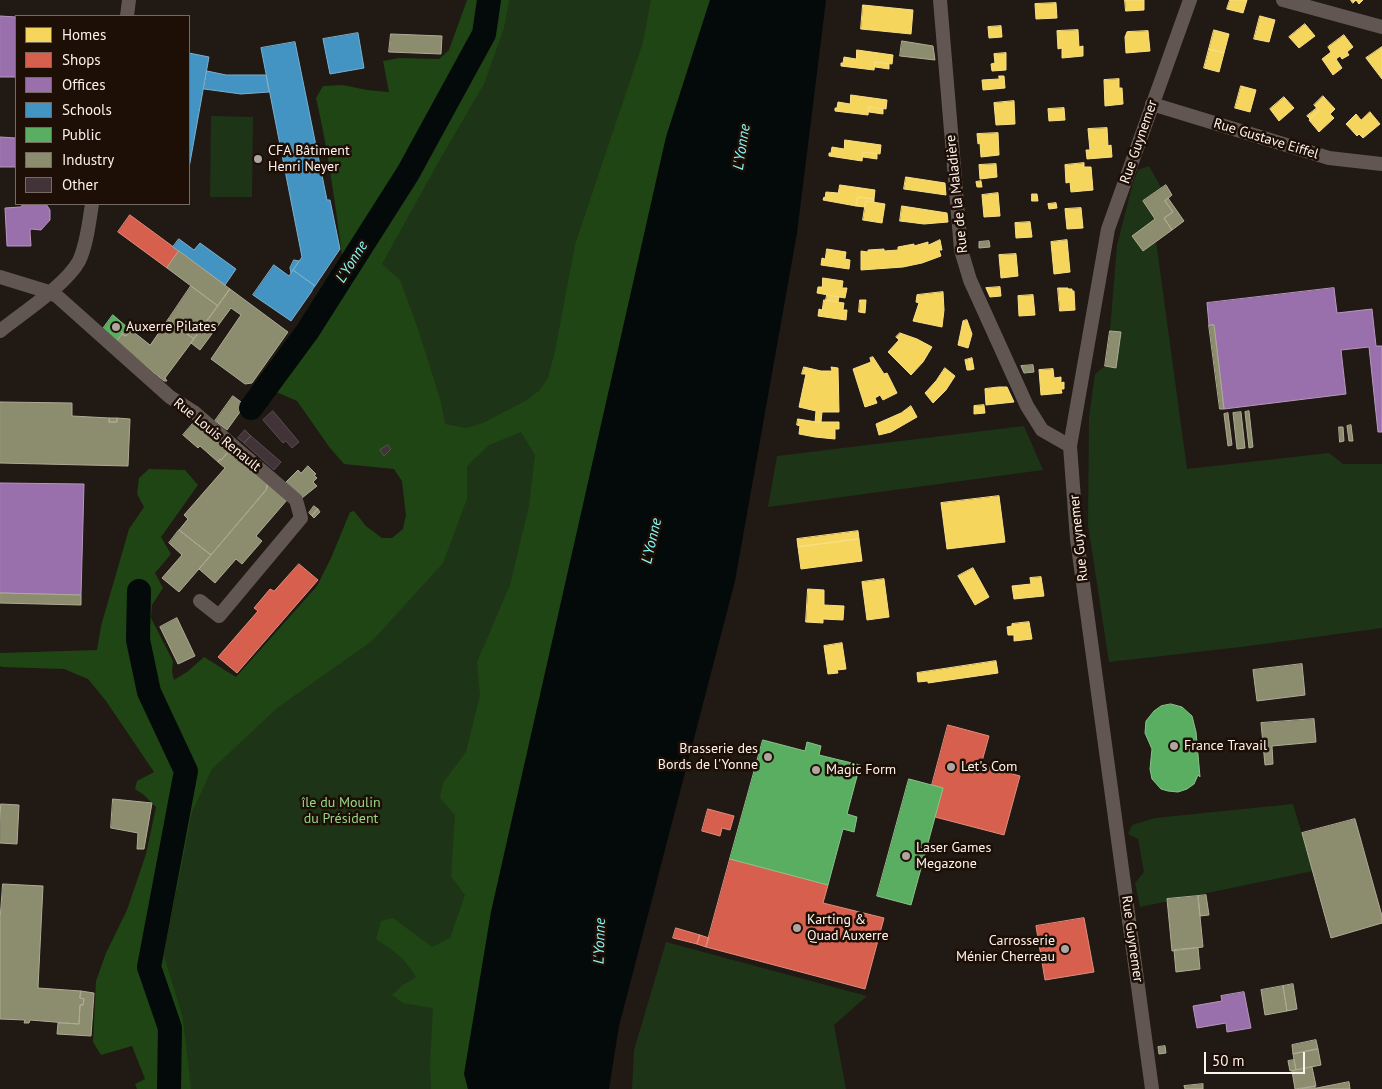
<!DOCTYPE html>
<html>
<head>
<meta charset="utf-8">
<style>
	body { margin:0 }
	#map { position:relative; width:1382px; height:1089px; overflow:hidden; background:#211914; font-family:"PT Sans",sans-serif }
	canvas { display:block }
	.legend { position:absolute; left:15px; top:15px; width:175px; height:190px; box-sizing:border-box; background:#1d0f06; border:1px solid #776a62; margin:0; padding:6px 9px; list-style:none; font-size:15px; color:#fdf2ec }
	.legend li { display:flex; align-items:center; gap:10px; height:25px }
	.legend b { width:25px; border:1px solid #776a62 }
	.scale { position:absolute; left:1204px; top:1052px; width:101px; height:22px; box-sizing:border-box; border:2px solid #fdf2ec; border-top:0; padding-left:6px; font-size:15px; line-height:18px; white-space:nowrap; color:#fdf2ec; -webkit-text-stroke:4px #1d0f06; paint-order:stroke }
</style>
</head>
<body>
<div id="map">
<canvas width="1382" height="1089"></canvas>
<ul class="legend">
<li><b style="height:14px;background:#f6d55c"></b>Homes</li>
<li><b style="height:14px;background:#d6604d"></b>Shops</li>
<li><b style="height:14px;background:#9970ab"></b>Offices</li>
<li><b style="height:14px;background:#4393c3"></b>Schools</li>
<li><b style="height:14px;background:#5aae61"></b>Public</li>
<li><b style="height:14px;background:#8c8c6e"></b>Industry</li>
<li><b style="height:14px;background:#423338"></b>Other</li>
</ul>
<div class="scale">50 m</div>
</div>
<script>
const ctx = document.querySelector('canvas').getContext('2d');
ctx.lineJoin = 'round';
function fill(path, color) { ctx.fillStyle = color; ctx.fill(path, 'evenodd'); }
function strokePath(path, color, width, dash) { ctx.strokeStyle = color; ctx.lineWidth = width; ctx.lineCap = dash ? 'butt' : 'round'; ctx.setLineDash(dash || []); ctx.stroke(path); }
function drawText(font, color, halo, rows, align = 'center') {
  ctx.font = font + ' "PT Sans",sans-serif'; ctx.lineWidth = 5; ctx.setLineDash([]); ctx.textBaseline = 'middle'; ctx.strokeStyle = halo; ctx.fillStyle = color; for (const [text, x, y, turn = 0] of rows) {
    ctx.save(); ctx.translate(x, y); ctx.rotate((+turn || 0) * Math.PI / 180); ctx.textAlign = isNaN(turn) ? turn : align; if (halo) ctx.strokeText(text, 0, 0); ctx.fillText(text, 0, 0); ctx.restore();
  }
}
const green = new Path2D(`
	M 476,0 L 712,0 L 465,1074 L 468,1089 L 190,1089 L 183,1017 L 164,955 L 177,890 L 166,735 L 236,678 L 403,529 L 406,515 L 402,481 L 394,469 L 329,304 L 472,19 Z
	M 211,116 L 253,117 L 252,197 L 210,197 Z
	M 1149,166 L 1162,189 L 1143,201 L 1155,219 L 1132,236 L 1143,251 L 1156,241 L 1187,469 L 1329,453 L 1343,464 L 1382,464 L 1382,628 L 1241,647 L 1109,662 L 1088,525 L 1089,417 L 1095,374 L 1105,366 L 1116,367 L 1121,333 L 1110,331 L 1117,245 L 1133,183 L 1138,170 Z
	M 1024,426 L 1043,470 L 768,507 L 777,456 Z
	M 1293,804 L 1313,871 L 1140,907 L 1135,883 L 1144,872 L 1138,839 L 1128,834 L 1132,825 L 1155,818 Z
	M 666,942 L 867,996 L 834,1025 L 846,1089 L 632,1089 L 634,1050 Z`);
const forest = new Path2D(`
	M 467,0 L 509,0 L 504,28 L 484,84 L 439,161 L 382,264 L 400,280 L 418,329 L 441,402 L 445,424 L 466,428 L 483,423 L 527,400 L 540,390 L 548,378 L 555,351 L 575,245 L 643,42 L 651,0 L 710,0 L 666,137 L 491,912 L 465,1074 L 468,1089 L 431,1089 L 430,1063 L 433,1008 L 403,1003 L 392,995 L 403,985 L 416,977 C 404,957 394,951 376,939 L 381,921 L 393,918 L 432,947 L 450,938 L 465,895 L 451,876 L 455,815 L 440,798 L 443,783 L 466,752 L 480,695 L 477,662 L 510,585 L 529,506 L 535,455 L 521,432 L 489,445 L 467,466 L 467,499 L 443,563 L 372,641 L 277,708 L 212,769 L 192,812 L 164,955 L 183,1017 L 191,1089 L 137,1089 L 135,1084 L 145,1079 L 132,1046 L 101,1055 L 93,1042 L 96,981 L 106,953 L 127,910 L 146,854 L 156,807 L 144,795 L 135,789 L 137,781 L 154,772 L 106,701 L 88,679 L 64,669 L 2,667 L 0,666 L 0,653 L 97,650 L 101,626 L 129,529 L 144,507 L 137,494 L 139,478 L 149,469 L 185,470 L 198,485 L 161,537 L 171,554 L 155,573 L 163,588 L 152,605 L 151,618 L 173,661 L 172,672 L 174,680 L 187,672 L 204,657 L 236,677 L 317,586 L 331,558 L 350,512 L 354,511 L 366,526 L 382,538 L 392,538 L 403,529 L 406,515 L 402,481 L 394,469 L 344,464 L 330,448 L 297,401 L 274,391 L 248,394 L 295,330 L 342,255 C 335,202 328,150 316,98 L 323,86 L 343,85 L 367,90 L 389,92 L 383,61 L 399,58 L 439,59 L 449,50 Z`);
const water = new Path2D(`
	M 710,0 L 826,0 L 797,233 L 735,581 L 619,1026 L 609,1089 L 468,1089 L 464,1074 L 491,912 L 666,137 Z`);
const homes = new Path2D(`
	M 1125,0 L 1144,0 L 1144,10 L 1126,11 Z
	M 1230,0 L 1247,0 L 1243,13 L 1227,9 Z
	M 1351,0 L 1363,0 L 1359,4 L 1356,0 L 1353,3 Z
	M 1056,3 L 1057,18 L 1036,19 L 1035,4 Z
	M 863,5 L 913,10 L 911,34 L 861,29 Z
	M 1260,16 L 1275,20 L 1269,42 L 1254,39 Z
	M 1305,24 L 1315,36 L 1299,48 L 1289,37 Z
	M 1001,26 L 1002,37 L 989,38 L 988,27 Z
	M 1078,30 L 1079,47 L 1083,46 L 1083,56 L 1062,58 L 1062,48 L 1058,49 L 1057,31 Z
	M 1214,30 L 1229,34 L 1224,53 L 1209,49 Z
	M 1148,31 L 1150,51 L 1126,53 L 1125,37 L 1127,32 Z
	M 1344,35 L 1353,47 L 1347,52 L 1349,55 L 1342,59 L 1340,56 L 1336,59 L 1342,68 L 1333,75 L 1322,59 L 1331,52 L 1328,47 Z
	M 1382,47 L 1382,79 L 1366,58 Z
	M 1209,49 L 1224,53 L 1219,72 L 1204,68 Z
	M 857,50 L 893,55 L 892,64 L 875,62 L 874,70 L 841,66 L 841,63 L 843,63 L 844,57 L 856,59 Z
	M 1006,53 L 1006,70 L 992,71 L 991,64 L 995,63 L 994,54 Z
	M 875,62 L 889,64 L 889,69 L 875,67 Z
	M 999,76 L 1004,76 L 1005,88 L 983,90 L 982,80 L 999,79 Z
	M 1119,79 L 1119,88 L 1122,88 L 1123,104 L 1105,106 L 1104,80 Z
	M 1241,86 L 1256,90 L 1250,112 L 1235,108 Z
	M 851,95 L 887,100 L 886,109 L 869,107 L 868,115 L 835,111 L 835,108 L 837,108 L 838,102 L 850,104 Z
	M 1323,96 L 1335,109 L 1330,114 L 1334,118 L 1319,132 L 1309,120 L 1319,111 L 1314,105 Z
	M 1284,97 L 1294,108 L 1279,121 L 1270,109 Z
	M 1014,101 L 1015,124 L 996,125 L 994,103 Z
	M 869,107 L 883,109 L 883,114 L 869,112 Z
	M 1064,108 L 1065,120 L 1049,121 L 1048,109 Z
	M 1317,108 L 1319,111 L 1310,119 L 1307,116 Z
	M 1370,112 L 1380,124 L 1363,138 L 1359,134 L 1357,136 L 1346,124 L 1356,114 L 1361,120 Z
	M 1107,128 L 1108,146 L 1111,145 L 1112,157 L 1087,159 L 1086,150 L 1090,150 L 1088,129 Z
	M 998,133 L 999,155 L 981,157 L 980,143 L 978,144 L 977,134 Z
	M 845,140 L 881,145 L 880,154 L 863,152 L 862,161 L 829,156 L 829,153 L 831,153 L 832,147 L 844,149 Z
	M 863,152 L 877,154 L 877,159 L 863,157 Z
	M 1084,163 L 1084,167 L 1091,167 L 1093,190 L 1071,192 L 1070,182 L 1066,183 L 1065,165 Z
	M 996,164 L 997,177 L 980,179 L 979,165 Z
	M 906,177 L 945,183 L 946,195 L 904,189 Z
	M 981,181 L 982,187 L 977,187 L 976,182 Z
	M 840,185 L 875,190 L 874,199 L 858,197 L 856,206 L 823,200 L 824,197 L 825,198 L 826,192 L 838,193 Z
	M 998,193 L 1000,216 L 984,217 L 982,195 Z
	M 1032,194 L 1037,194 L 1038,201 L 1032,201 Z
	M 858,197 L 874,199 L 874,202 L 866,201 L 865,207 L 856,206 Z
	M 866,201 L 885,204 L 882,223 L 863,220 Z
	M 1056,203 L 1057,208 L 1049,209 L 1048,204 Z
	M 902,206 L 947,213 L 948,222 L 924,224 L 900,221 Z
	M 1081,208 L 1083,228 L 1067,229 L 1065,209 Z
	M 1030,222 L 1032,237 L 1016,238 L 1015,223 Z
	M 940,240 L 942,250 L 939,250 L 941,256 L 922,263 L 903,267 L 861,270 L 861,251 L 868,252 L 868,250 L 884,249 L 884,251 L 898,250 L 898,247 L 914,244 L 914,246 L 928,242 L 928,245 Z
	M 1067,240 L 1070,272 L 1054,274 L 1051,242 Z
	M 827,249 L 846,252 L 845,259 L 850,260 L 849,269 L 821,265 L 822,258 L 825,259 Z
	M 1016,254 L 1018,276 L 1001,278 L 999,255 Z
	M 823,278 L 843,281 L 842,288 L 847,288 L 845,298 L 817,293 L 818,287 L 822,287 Z
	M 1000,287 L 1001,296 L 990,297 L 986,288 Z
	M 1058,288 L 1068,288 L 1068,289 L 1072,289 L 1072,291 L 1074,291 L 1075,310 L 1060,311 Z
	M 943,292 L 944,310 L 942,327 L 913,321 L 919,303 L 916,302 L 917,295 Z
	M 827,295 L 839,297 L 838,302 L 826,300 Z
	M 1033,295 L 1035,315 L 1019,316 L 1018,296 Z
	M 824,300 L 844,303 L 843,310 L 847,310 L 846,320 L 818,316 L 819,309 L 822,310 Z
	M 860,300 L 866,300 L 865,313 L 859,312 Z
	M 967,320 L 972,334 L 968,348 L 958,345 L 963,321 Z
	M 900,333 L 917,339 L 932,347 L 923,362 L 911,375 L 888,352 L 899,340 L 896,337 Z
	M 873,357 L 884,374 L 887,373 L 897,393 L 883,400 L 880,395 L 875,398 L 877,403 L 865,407 L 853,369 L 871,362 L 870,358 Z
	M 972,358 L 974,369 L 970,370 L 969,359 Z
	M 969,359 L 970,370 L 967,370 L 965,360 Z
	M 804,367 L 821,371 L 832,371 L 831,367 L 838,368 L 839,412 L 822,412 L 821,422 L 815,422 L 816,411 L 799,407 L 806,374 L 802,374 Z
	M 945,368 L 955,376 L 946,390 L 933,403 L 925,393 L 936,381 Z
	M 1053,369 L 1054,378 L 1061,377 L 1061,383 L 1064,382 L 1064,389 L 1061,389 L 1062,393 L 1041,395 L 1039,370 Z
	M 999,387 L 1007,387 L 1014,402 L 986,405 L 985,389 Z
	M 984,405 L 985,413 L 974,414 L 974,406 Z
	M 911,406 L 917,417 L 891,432 L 879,435 L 876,424 L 901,413 Z
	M 798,419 L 817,422 L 839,422 L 839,429 L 835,429 L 835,439 L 815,437 L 799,434 L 800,426 L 797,425 Z
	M 999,496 L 1005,542 L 947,549 L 941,503 Z
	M 858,531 L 859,539 L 798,547 L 797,539 Z
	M 859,539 L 862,561 L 801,569 L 798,547 Z
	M 973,568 L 989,597 L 975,605 L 958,576 Z
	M 1041,577 L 1044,596 L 1014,599 L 1012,586 L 1031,584 L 1030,578 Z
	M 884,579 L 889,617 L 867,620 L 862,582 Z
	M 808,589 L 824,590 L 824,605 L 844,606 L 843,620 L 823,619 L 823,623 L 806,622 Z
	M 1029,622 L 1032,639 L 1014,641 L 1014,635 L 1008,635 L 1007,627 L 1012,626 L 1012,624 Z
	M 842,643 L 846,669 L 837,670 L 838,673 L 828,674 L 824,646 Z
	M 996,661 L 998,673 L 928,683 L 928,681 L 918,682 L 917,673 Z`);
const shops = new Path2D(`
	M 130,215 L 179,251 L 167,268 L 118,232 Z
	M 299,564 L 318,580 L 237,673 L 218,657 L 258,611 L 254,608 L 270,589 L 274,591 Z
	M 948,725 L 989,736 L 981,765 L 1020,776 L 1004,835 L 935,817 L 943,788 L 932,785 Z
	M 708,809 L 734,816 L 730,830 L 722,828 L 720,836 L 702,831 Z
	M 730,859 L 828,885 L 823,903 L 884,918 L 865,989 L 706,947 Z
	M 1084,918 L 1094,972 L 1045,980 L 1036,926 Z
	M 676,928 L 700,935 L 697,944 L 673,938 Z
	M 700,935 L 709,938 L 706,947 L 697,944 Z`);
const offices = new Path2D(`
	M 0,16 L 16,17 L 16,77 L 0,77 Z
	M 0,137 L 16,138 L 16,167 L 0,167 Z
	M 24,204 L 46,204 L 50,210 L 50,220 L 41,230 L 31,229 L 30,231 L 31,246 L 7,246 L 5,208 L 20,207 Z
	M 1334,288 L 1337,313 L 1372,309 L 1376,346 L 1382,346 L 1382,432 L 1378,432 L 1369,347 L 1341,350 L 1346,394 L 1224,409 L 1214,325 L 1209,325 L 1207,303 Z
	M 0,483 L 84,484 L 81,595 L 0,593 Z
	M 1244,992 L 1251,1028 L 1227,1032 L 1226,1023 L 1197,1028 L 1193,1006 L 1222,1001 L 1221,996 Z`);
const schools = new Path2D(`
	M 358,33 L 364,68 L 330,74 L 323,39 Z
	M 295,42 L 327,200 L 330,200 L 340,249 L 315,286 L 293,270 L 302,257 L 261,48 Z
	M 189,53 L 209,57 L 189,168 Z
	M 207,71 L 226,75 L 266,75 L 269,92 L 241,94 L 204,89 Z
	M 179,239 L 194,250 L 200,243 L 236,269 L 225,285 L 173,247 Z
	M 294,260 L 299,261 L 291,273 L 290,268 Z
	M 274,265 L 289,276 L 293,270 L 315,286 L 312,290 L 312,291 L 291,321 L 253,295 Z`);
const public = new Path2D(`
	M 113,315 L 127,327 L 116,342 L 102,330 Z
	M 1171,704 L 1182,707 L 1192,716 L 1196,732 L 1200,777 L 1198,775 L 1194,784 L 1187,789 L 1178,792 L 1168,791 L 1161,789 L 1152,779 L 1150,769 L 1152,749 L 1145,733 L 1146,721 L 1154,711 L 1161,706 Z
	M 763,740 L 805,751 L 807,742 L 821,746 L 819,755 L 860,765 L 847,814 L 857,817 L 854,832 L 843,829 L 828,885 L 730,859 Z
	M 909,779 L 943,788 L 911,905 L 877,896 Z`);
const industry = new Path2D(`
	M 391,34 L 442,36 L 441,54 L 389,52 Z
	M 902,41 L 933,46 L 935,60 L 900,56 Z
	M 1166,185 L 1172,195 L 1165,201 L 1173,212 L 1164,218 L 1172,230 L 1143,251 L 1132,236 L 1155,219 L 1143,201 Z
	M 1168,198 L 1184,221 L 1172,230 L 1164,218 L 1173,212 L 1165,201 Z
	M 989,241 L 990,247 L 979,248 L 979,242 Z
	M 179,251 L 230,289 L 218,306 L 167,268 Z
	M 191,286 L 218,306 L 194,339 L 168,320 Z
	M 230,289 L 288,332 L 252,383 L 245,384 L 211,359 L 241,315 L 231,308 L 200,350 L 191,343 Z
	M 168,320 L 194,339 L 165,378 L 167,381 L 164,381 L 116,342 L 122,334 L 126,336 L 131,330 L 150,345 Z
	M 1209,325 L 1214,325 L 1224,409 L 1220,409 Z
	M 127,327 L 131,330 L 126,336 L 122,334 Z
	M 1110,331 L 1121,332 L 1116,368 L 1105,366 Z
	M 1033,365 L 1034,372 L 1024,373 L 1021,366 Z
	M 233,396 L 245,405 L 227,430 L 215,421 Z
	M 0,402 L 72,403 L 72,416 L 110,418 L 109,422 L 117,422 L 117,418 L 130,419 L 128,466 L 0,463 Z
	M 1249,411 L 1253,447 L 1249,448 L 1245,412 Z
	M 1241,412 L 1245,448 L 1237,449 L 1233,413 Z
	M 1228,413 L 1232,445 L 1228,446 L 1224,414 Z
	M 110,418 L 117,418 L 117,422 L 109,422 Z
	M 196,420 L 230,450 L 221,460 L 220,459 L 218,462 L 200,446 L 198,448 L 183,435 Z
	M 1351,425 L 1353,441 L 1349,441 L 1347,426 Z
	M 1339,427 L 1343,427 L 1344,441 L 1340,442 Z
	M 230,450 L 268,483 L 266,490 L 211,555 L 179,530 L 188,519 L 184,515 L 225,468 L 218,462 L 220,459 L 221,460 Z
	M 308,466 L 316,474 L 314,475 L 317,478 L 313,482 L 317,486 L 302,498 L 284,484 L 298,470 L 301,473 Z
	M 268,483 L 287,500 L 256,536 L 262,541 L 242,564 L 236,559 L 215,583 L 199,569 L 266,490 Z
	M 314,506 L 318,509 L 312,516 L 309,513 Z
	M 318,509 L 320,512 L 314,518 L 312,516 Z
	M 179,530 L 211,555 L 179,592 L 162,578 L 182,555 L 169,543 Z
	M 0,593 L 81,595 L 81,605 L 0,603 Z
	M 177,618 L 195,656 L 178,664 L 160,627 Z
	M 1302,664 L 1305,695 L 1257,701 L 1253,670 Z
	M 1314,719 L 1316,742 L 1272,746 L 1273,764 L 1265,765 L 1261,723 Z
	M 113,799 L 152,803 L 144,849 L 137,849 L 138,833 L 111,828 Z
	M 1,804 L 19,805 L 17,844 L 0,843 Z
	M 1355,819 L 1382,916 L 1382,923 L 1331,938 L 1302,833 Z
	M 3,884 L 43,886 L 38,988 L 81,991 L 80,998 L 84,999 L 83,1005 L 80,1005 L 79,1024 L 30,1020 L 29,1023 L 24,1023 L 25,1020 L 0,1019 L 0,920 Z
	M 1206,895 L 1209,915 L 1200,916 L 1198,896 Z
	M 1198,896 L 1203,947 L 1172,951 L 1167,899 Z
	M 1198,948 L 1200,969 L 1176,972 L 1174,950 Z
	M 1293,984 L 1297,1009 L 1287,1011 L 1283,986 Z
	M 1283,986 L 1287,1011 L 1265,1015 L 1261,990 Z
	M 81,991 L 94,993 L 91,1036 L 57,1034 L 58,1023 L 79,1024 L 80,1005 L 83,1005 L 84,999 L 80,998 Z
	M 1316,1040 L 1318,1049 L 1293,1054 L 1292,1045 Z
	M 1165,1046 L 1166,1053 L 1159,1054 L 1158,1047 Z
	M 1318,1049 L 1321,1065 L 1296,1070 L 1293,1054 Z
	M 1294,1060 L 1296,1070 L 1290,1071 L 1288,1061 Z
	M 1312,1067 L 1316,1086 L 1295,1089 L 1292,1071 Z
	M 1349,1082 L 1350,1089 L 1300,1089 L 1315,1086 L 1315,1088 Z
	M 1203,1084 L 1203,1089 L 1185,1089 L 1184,1086 Z`);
const river = new Path2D(`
	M 251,408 L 307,332 L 408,173 L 484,34 L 489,0
	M 139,591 L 138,640 L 149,692 L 186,771 L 149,967 L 170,1028 L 169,1089`);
const building = new Path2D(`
	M 273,411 L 299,442 L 292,448 L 286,441 L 283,443 L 263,420 Z
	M 245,430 L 251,436 L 244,443 L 238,438 Z
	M 251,436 L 281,462 L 274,470 L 244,443 Z
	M 388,445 L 391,449 L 384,456 L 380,450 Z`);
const minor = new Path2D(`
	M 940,0 L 961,250 L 970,280 L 1027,406 L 1042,430 L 1070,446
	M 1283,0 L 1382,27
	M 127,16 L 129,0
	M 1152,104 L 1329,158 L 1382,164
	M 0,277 L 49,292 L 58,297 L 170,397 L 195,413 L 296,500 L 301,518 L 219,616 L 200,601
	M 0,331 C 22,313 66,285 79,261 C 87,244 89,222 92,204
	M 1152,1089 L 1077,539 L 1070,446 L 1108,229 L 1190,0`);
const markers = [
	[258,159,5,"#b0a6a0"],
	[116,327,5,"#b0a6a0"],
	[1174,746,5,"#b0a6a0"],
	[768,757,5,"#b0a6a0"],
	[951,767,5,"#b0a6a0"],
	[816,770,5,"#b0a6a0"],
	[906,856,5,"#b0a6a0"],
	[797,928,5,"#b0a6a0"],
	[1065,949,5,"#b0a6a0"]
];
const streetNames = [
	["Rue Gustave Eiffel",1266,139,17],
	["Rue Guynemer",1139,142,-71],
	["Rue de la Maladière",957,194,-96],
	["Rue Louis Renault",217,435,39],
	["Rue Guynemer",1079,538,-96],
	["Rue Guynemer",1132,939,82]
];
const poiNames = [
	["CFA Bâtiment",268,151],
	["Henri Neyer",268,167],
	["Auxerre Pilates",126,327],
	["France Travail",1184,746],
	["Brasserie des",758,749,"right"],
	["Bords de l'Yonne",758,765,"right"],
	["Let's Com",961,767],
	["Magic Form",826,770],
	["Laser Games",916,848],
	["Megazone",916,864],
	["Karting &",807,920],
	["Quad Auxerre",807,936],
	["Carrosserie",1055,941,"right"],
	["Ménier Cherreau",1055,957,"right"]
];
const parkNames = [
	["île du Moulin",341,803],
	["du Président",341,819]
];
const waterNames = [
	["L'Yonne",742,147,-81],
	["L'Yonne",352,262,-58],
	["L'Yonne",652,541,-77],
	["L'Yonne",600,941,-88]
];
fill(green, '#1e3417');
fill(forest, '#1e4513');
fill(water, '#040a0a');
fill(homes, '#f6d55c');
strokePath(homes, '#f8de87', 1);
fill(shops, '#d6604d');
strokePath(shops, '#e28c7d', 1);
fill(offices, '#9970ab');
strokePath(offices, '#b797be', 1);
fill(schools, '#4393c3');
strokePath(schools, '#7bb0cf', 1);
fill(public, '#5aae61');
strokePath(public, '#8bc28b', 1);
fill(industry, '#8c8c6e');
strokePath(industry, '#aeab94', 1);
strokePath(river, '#040a0a', 24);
fill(building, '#423338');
strokePath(building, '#57504f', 1);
strokePath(minor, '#615651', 14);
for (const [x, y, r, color] of markers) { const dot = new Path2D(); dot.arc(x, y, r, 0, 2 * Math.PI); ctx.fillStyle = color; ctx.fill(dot); strokePath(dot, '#1d0f06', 2); }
drawText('14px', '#fdf2ec', '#1d0f06', streetNames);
drawText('14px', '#fdf2ec', '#1d0f06', poiNames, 'left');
drawText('14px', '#94d885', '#1d0f06', parkNames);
drawText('italic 15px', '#88fafa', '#1d0f06', waterNames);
</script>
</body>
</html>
